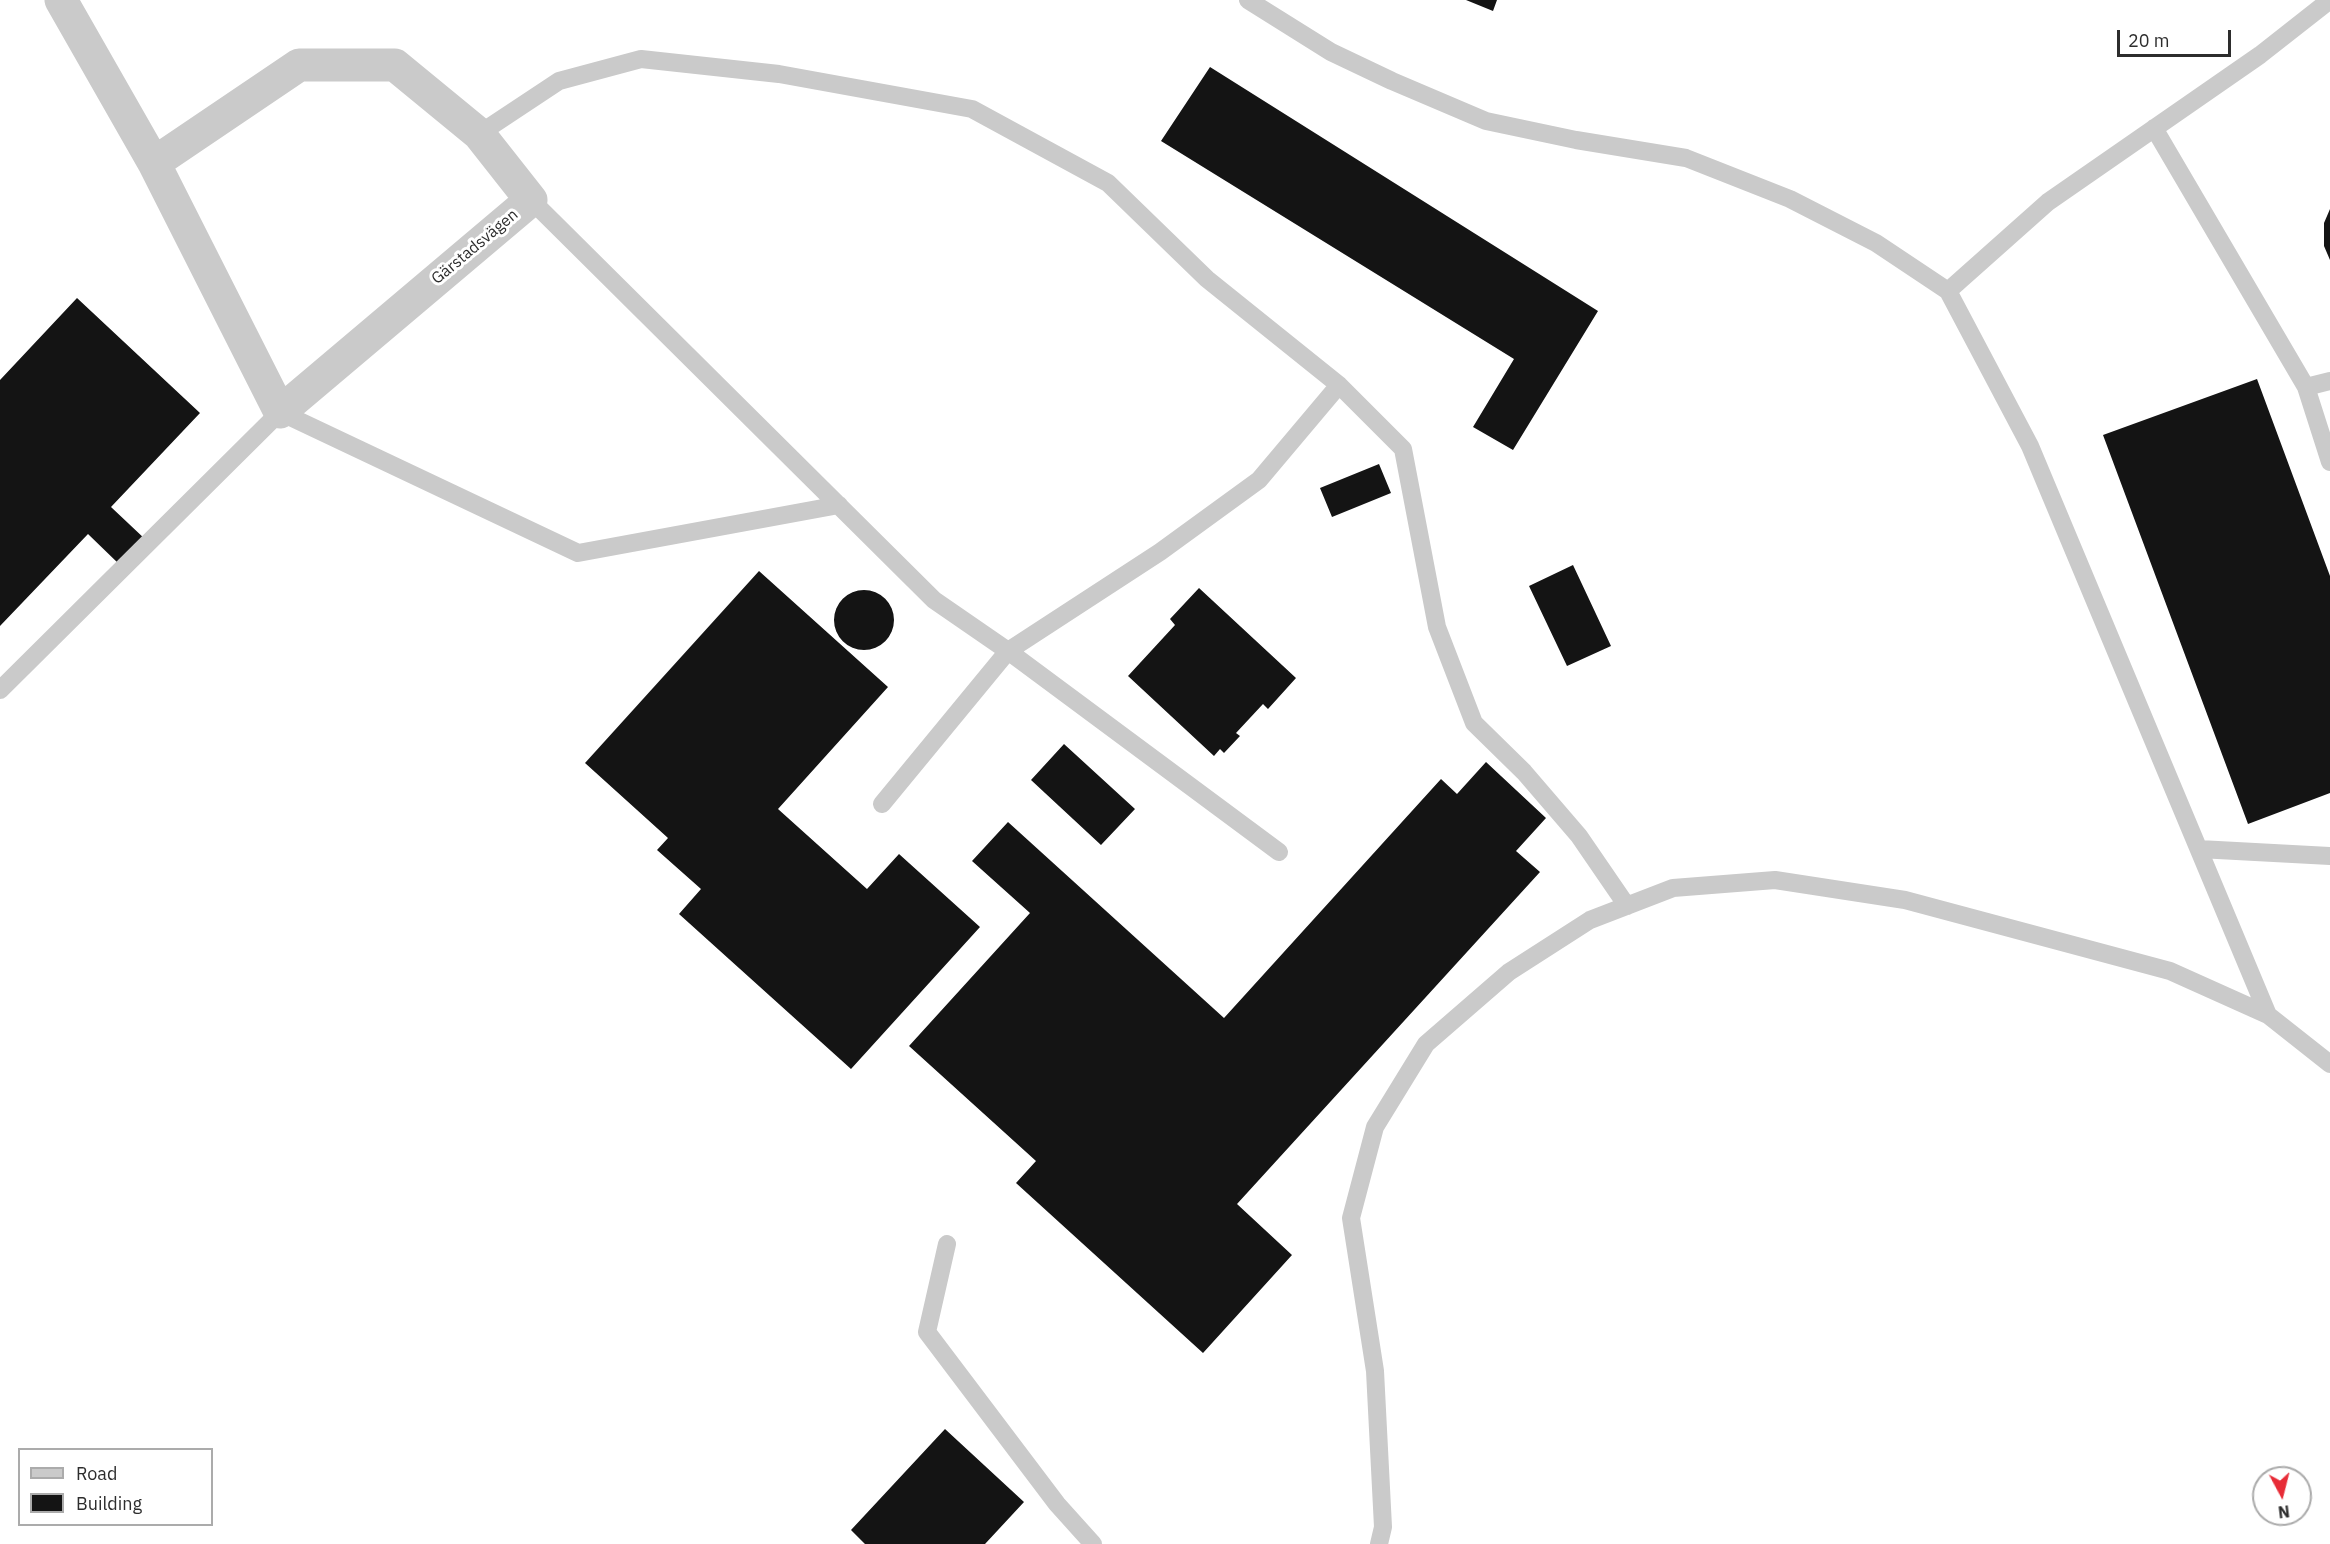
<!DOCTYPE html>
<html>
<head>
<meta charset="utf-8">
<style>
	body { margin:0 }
	#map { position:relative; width:2330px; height:1544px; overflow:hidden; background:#fff; font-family:"IBM Plex Sans",sans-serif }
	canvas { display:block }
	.legend { position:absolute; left:18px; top:1448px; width:195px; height:78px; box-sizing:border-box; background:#fff; border:2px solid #ababab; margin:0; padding:8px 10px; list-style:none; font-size:18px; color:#2d2d2d }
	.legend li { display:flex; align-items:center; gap:12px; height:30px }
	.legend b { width:30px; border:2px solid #ababab }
	.north { position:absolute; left:2252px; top:1466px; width:60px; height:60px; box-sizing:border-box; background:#fff; border:2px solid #ababab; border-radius:50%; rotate:173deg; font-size:16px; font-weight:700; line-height:24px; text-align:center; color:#2d2d2d }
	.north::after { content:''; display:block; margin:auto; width:21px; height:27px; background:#e72c37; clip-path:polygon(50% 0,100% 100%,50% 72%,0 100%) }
	.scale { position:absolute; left:2117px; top:30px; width:114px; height:27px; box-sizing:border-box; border:3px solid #2d2d2d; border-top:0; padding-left:8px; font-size:18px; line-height:21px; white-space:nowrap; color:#2d2d2d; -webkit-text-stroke:4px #fff; paint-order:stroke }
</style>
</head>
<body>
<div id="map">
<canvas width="2330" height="1544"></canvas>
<ul class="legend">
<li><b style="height:8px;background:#cacaca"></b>Road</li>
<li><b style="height:16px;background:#141414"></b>Building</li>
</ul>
<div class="north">N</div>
<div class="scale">20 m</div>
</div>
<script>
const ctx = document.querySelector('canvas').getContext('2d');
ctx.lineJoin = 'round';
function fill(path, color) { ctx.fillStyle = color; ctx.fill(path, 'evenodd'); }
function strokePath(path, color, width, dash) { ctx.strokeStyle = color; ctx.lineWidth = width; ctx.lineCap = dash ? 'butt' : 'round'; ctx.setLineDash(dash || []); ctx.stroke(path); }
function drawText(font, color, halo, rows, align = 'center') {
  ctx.font = font + ' "IBM Plex Sans",sans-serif'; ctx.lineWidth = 6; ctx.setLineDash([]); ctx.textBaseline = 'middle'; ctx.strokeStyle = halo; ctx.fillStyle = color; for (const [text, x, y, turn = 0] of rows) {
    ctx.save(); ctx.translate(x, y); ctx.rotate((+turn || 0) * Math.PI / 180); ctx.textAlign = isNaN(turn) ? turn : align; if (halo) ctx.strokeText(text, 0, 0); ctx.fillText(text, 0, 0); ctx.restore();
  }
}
const building = new Path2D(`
	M 1466,0 L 1497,0 L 1493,11 Z
	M 1210,67 L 1598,311 L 1513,450 L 1473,427 L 1514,359 L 1161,141 Z
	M 2330,209 L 2330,260 L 2324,246 L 2324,223 Z
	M 77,298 L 200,413 L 111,507 L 146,540 L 121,566 L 88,534 L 0,626 L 0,380 Z
	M 2257,379 L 2330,576 L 2330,793 L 2248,824 L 2103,435 Z
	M 1379,464 L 1391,493 L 1332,517 L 1320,488 Z
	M 1573,565 L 1611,646 L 1567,666 L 1529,586 Z
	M 759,571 L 888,687 L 778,809 L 867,889 L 899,854 L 980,927 L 851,1069 L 679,914 L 701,889 L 657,850 L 668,838 L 585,763 Z
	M 1199,588 L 1296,678 L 1268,709 L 1263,704 L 1236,733 L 1240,736 L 1224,753 L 1220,749 L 1214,756 L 1128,676 L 1175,625 L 1170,619 Z
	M834 620a30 30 0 1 1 60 0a30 30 0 1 1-60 0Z
	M 1064,744 L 1135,809 L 1101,845 L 1031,780 Z
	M 1486,762 L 1546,818 L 1516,851 L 1540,872 L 1237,1204 L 1292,1255 L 1203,1353 L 1016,1183 L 1036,1161 L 909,1046 L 1030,913 L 972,861 L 1008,822 L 1224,1018 L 1441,779 L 1457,794 Z
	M 945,1429 L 1024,1502 L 985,1544 L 865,1544 L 851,1530 Z`);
const service = new Path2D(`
	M 1248,0 L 1331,52 L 1392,81 L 1486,121 L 1576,140 L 1686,158 L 1790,199 L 1876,243 L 1948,291 L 2048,202 L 2260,55 L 2330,0
	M 2154,128 L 2306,387 L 2330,381
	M 479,134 L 559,81 L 641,59 L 779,74 L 972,109 L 1108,183 L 1207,279 L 1339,385
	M 531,200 L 934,600 L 1008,651 L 1279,852
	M 1948,291 L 2030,446 L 2268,1015
	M 2306,387 L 2330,462
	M 0,690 L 280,412 L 578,553 L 839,505
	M 882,804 L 1008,651 L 1160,552 L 1259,480 L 1339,385 L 1403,449 L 1437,627 L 1474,723 L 1524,772 L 1579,836 L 1627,906
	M 2199,849 L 2330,856
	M 947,1244 L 927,1332 L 1057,1504 L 1093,1544
	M 1379,1544 L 1383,1527 L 1375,1371 L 1351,1218 L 1375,1127 L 1426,1044 L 1509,972 L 1590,920 L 1673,888 L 1775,880 L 1905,900 L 2170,971 L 2268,1015 L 2330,1064`);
const minor = new Path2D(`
	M 61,0 L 154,163 L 280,412 L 531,200 L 479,134 L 395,65 L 299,65 L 154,163`);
const streetNames = [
	["Gärstadsvägen",475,247,-40]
];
fill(building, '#141414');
strokePath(service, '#cacaca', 18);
strokePath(minor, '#cacaca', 33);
drawText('16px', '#2d2d2d', '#fff', streetNames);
</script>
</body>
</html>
